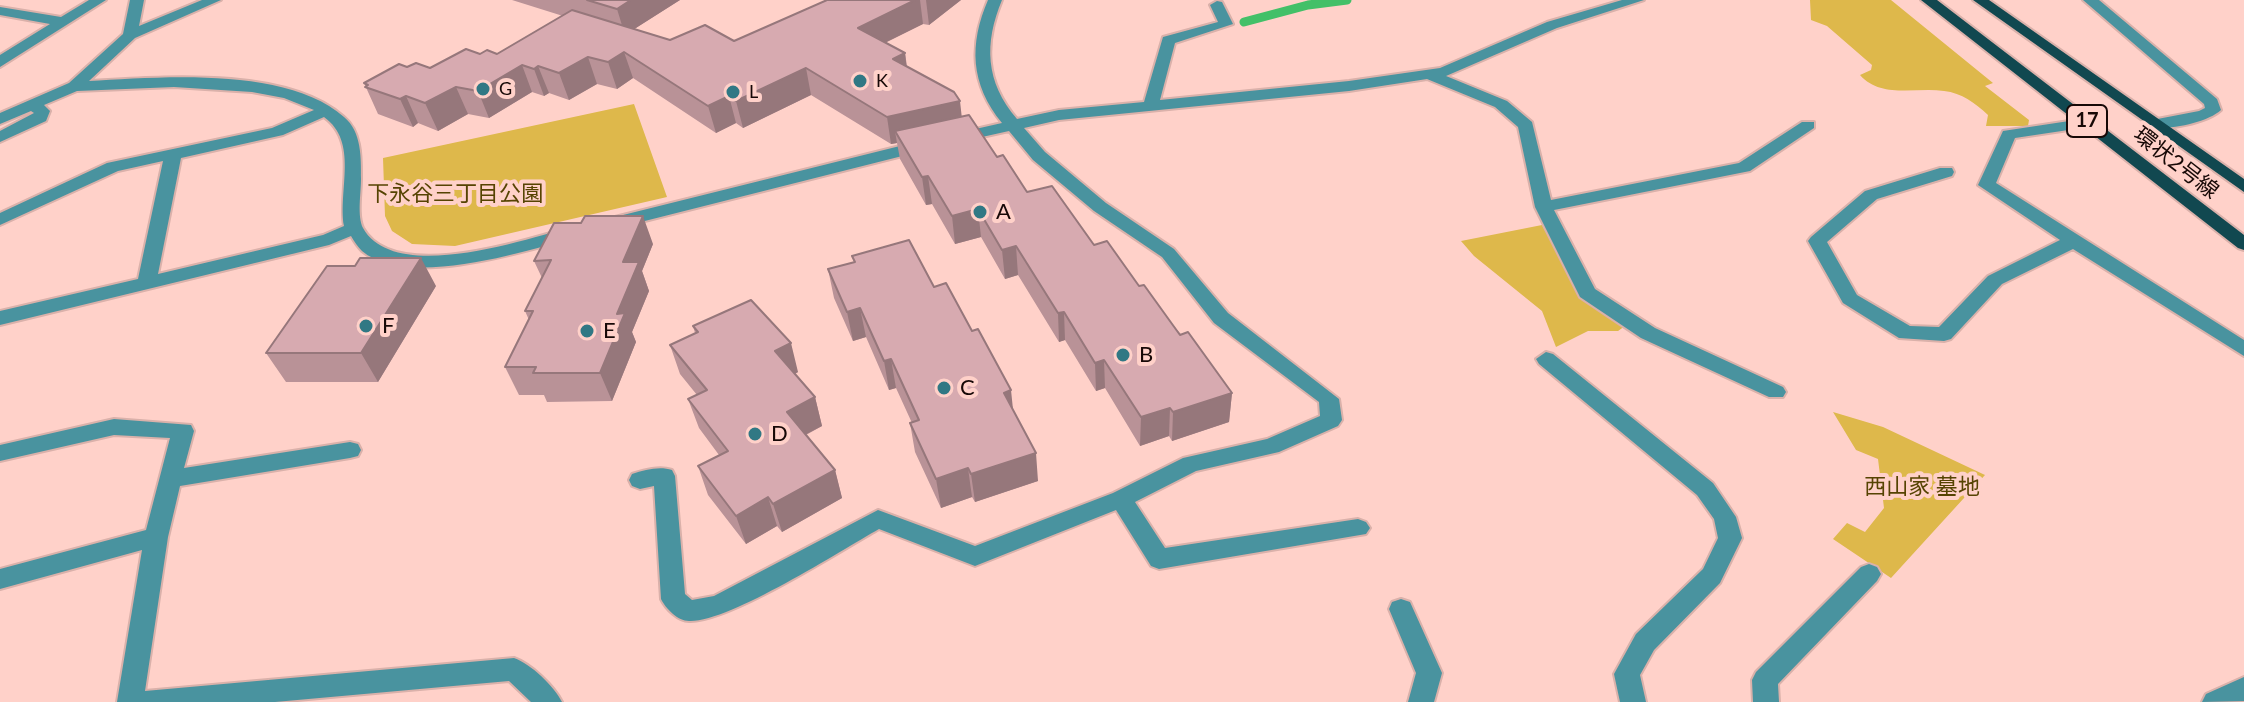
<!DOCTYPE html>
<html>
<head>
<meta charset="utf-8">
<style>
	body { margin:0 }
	canvas { display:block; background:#ffd1c9 }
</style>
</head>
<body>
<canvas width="2244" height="702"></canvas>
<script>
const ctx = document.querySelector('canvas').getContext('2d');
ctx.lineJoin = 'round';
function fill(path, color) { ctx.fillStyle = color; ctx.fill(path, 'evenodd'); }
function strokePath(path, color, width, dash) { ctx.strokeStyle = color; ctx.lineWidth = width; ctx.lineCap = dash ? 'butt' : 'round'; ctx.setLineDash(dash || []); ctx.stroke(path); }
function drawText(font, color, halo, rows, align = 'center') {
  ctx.font = font + ' Lato,"Noto Sans JP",sans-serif'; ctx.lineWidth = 8; ctx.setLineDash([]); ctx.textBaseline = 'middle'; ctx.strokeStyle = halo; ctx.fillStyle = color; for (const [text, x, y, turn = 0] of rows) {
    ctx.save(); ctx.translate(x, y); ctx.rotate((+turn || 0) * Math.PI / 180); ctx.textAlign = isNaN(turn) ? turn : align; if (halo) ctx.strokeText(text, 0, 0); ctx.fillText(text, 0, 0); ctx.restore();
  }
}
const green = new Path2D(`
	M 1810,0 L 1891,0 L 1993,83 L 1985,86 L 2029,120 L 2028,126 L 1986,126 L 1988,115 C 1975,103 1962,93 1944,91 C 1916,87 1881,99 1860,75 L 1871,70 L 1872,65 L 1827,26 L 1811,20 Z
	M 634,104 L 667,197 L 455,246 L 412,244 L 392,231 L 385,216 L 383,158 Z
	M 1542,225 L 1579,294 L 1625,326 L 1618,331 L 1588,331 L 1556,347 L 1542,311 L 1474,256 L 1461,241 Z
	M 1833,412 L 1883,427 L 1985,475 L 1891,578 L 1833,539 L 1847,523 L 1865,532 L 1884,508 L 1878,459 L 1856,450 Z`);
const stream = new Path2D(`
	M 1244,22 L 1308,5 L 1347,0`);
const minor = new Path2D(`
	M 89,0 L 106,0 L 0,67 L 0,55 L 50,24 L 0,15 L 0,7 L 61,17 Z
	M 130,0 L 144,0 L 139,26 L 202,0 L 221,0 L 135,38 L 89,81 C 161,77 287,66 344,117 C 362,132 361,158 361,179 C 361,193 357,216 363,228 C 394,284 524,240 571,227 L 580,233 L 577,237 C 527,251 407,289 362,251 C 358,247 354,241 351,236 L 329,245 L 0,325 L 0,311 L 138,279 L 163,161 L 118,171 L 0,225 L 0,213 L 107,163 L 272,128 L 314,110 L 284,98 L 252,92 L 174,87 L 77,91 L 44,105 L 50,111 L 46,121 L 0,142 L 0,131 L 34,113 L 31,111 L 0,124 L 0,113 L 69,83 L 123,34 ZM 324,117 C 359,142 338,190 344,226 L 323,235 L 158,274 L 181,158 L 283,135 Z
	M 988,0 L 1002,0 C 984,43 985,82 1017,119 L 1059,110 L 1144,102 L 1163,37 L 1218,22 L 1210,5 L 1217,1 L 1222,2 L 1233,24 L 1175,43 L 1160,100 L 1349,81 L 1440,68 L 1547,22 L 1622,0 L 1644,0 L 1557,28 L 1446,76 L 1507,101 L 1532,122 L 1551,200 L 1739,163 L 1802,122 L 1814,122 L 1814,128 L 1750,171 L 1554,210 L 1595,289 L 1655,328 L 1783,387 L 1786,392 L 1783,397 L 1769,397 L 1641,338 L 1580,297 L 1535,207 L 1518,127 L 1495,107 L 1427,79 L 1349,91 L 1059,120 L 1024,128 L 1045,152 L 1106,203 L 1174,249 L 1228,313 L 1339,399 L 1342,420 L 1338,426 L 1279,452 L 1196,471 L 1135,502 L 1165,548 L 1358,519 L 1366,522 L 1370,528 L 1366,534 L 1159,569 L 1151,566 L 1116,510 L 975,566 L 879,529 C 840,551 728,623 689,621 C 678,621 666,609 661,599 L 654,486 L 640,489 L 632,486 L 629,480 L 632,474 C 645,470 659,466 672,470 L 675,476 L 685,594 L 692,600 L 714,596 L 878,510 L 975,546 L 1113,493 L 1183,458 L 1267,439 L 1320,416 L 1319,402 L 1214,323 L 1162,257 L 1094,211 L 1033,160 L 1009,131 L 955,143 L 949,141 L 949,135 L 1002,123 C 970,84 969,44 988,0 Z
	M 2083,0 L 2099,0 L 2217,99 L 2221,110 C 2207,123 2166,131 2147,127 L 2147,121 L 2199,111 L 2205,108 L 2204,104 Z
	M 2089,118 L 2097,123 L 2095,126 L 2015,138 L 1996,183 L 2244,340 L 2244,356 L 2073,249 L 2002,284 L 1951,339 L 1944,341 L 1899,338 L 1843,303 L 1808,241 L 1811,237 L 1865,191 L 1940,168 L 1952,168 L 1954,172 L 1952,176 L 1877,199 L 1827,242 L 1857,295 L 1910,326 L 1939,327 L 1988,276 L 2060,240 L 1978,185 L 2003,131 Z
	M 924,140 L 932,145 L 930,149 L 613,229 L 604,223 L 607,219 Z
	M 1546,352 L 1553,354 L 1713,483 L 1736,517 L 1742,538 L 1720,583 L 1654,650 L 1640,675 L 1646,702 L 1620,702 L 1614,674 L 1636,634 L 1703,569 L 1718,538 L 1714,519 L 1697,495 L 1539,364 L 1536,359 Z
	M 114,419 L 191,425 L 194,431 L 184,468 L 350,442 L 358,444 L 361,450 L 358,456 L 350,458 L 180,486 L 168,537 L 145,691 L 514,658 C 531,664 554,686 562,702 L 531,702 L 509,681 L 275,702 L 117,702 L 142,550 L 0,589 L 0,569 L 146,530 L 170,438 L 114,435 L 0,461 L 0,445 Z
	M 1869,564 L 1877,567 L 1881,574 L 1877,581 L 1778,684 L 1779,702 L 1753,702 L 1752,680 L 1756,672 L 1861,567 Z
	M 1401,599 L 1410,602 L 1442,673 L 1434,702 L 1408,702 L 1416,673 L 1389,609 L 1392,602 Z
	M 2244,677 L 2244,701 L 2202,702 L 2206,694 Z`);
const major = new Path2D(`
	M 1921,0 L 1937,0 L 2244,235 L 2244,250 L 2238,248 Z
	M 1973,0 L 1989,0 L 2244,179 L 2244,192 Z`);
const wall = new Path2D(`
	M 512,0 L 680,0 L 634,29 L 670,40 L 734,41 L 827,0 L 961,0 L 929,25 L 923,24 L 885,43 L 905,53 L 907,66 L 962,117 L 1027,192 L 1094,245 L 1139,286 L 1232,393 L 1229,422 L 1172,441 L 1169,436 L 1140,446 L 1105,388 L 1096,391 L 1065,340 L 1059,342 L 1018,275 L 1005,279 L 981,237 L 955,244 L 932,204 L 926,205 L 900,159 L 897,143 L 891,144 L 811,95 L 743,128 L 736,123 L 716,133 L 633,78 L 617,89 L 597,84 L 569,100 L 549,93 L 544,96 L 532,92 L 489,118 L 468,114 L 438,131 L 418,123 L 413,127 L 378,114 L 364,83 L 407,67 L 430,68 L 480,54 L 497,54 L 563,16 Z
	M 653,244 L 642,271 L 649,291 L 632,332 L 636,342 L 612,401 L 547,402 L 544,395 L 519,395 L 505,367 L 529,320 L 525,311 L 542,278 L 534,261 Z
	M 852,256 L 934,287 L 1013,411 L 1038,481 L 975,502 L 972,497 L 941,508 L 915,452 L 910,423 L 912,423 L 896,388 L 889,390 L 866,337 L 853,341 L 834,298 L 828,269 L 854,262 Z
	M 436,286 L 378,382 L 286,382 L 266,353 Z
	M 693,326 L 798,372 L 795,374 L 815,397 L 822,426 L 806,435 L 835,470 L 842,498 L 782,532 L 777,526 L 746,544 L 708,495 L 698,466 L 719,455 L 699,428 L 688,399 L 697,395 L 680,374 L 670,345 L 695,333 Z`);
const shadedWall = new Path2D(`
	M 631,0 L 680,0 L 625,35 L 617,9 Z
	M 915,0 L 920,0 L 923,24 L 862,54 L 858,28 Z
	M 926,0 L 961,0 L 929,25 Z
	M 624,52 L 633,78 L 617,89 L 608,62 Z
	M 905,53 L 908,80 L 893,59 Z
	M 588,57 L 597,84 L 569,100 L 559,73 Z
	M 522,65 L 532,92 L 489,118 L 478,91 Z
	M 538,66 L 549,93 L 544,96 L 534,69 Z
	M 806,68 L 811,95 L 743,128 L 736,101 Z
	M 456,87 L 468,114 L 438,131 L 425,103 Z
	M 406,96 L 418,123 L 413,127 L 400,99 Z
	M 729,96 L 736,123 L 716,133 L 708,106 Z
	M 960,101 L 963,128 L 895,131 L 897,143 L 891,144 L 887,117 Z
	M 928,176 L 932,204 L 926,205 L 922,177 Z
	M 978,209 L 981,237 L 955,244 L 952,216 Z
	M 643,216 L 653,244 L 642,271 L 649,291 L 632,332 L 636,342 L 612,401 L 600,373 L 617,314 L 623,262 Z
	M 1016,246 L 1018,275 L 1005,279 L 1002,250 Z
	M 421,258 L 436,286 L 378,382 L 361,353 Z
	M 860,308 L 866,337 L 853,341 L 847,312 Z
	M 1064,312 L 1065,340 L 1059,342 L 1058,313 Z
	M 791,343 L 798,372 L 783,380 L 775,351 Z
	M 891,359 L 896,388 L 889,390 L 884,361 Z
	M 1104,360 L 1105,388 L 1096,391 L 1095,363 Z
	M 1011,390 L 1014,419 L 1004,393 Z
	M 1232,393 L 1229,422 L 1172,441 L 1173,412 Z
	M 815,397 L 822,426 L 795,440 L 787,412 Z
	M 1170,408 L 1169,436 L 1140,446 L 1141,417 Z
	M 1036,453 L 1038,481 L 975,502 L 971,474 Z
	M 968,468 L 972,497 L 941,508 L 936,479 Z
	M 835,470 L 842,498 L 782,532 L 773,504 Z
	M 768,497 L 777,526 L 746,544 L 736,516 Z`);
const building = new Path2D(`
	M 587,0 L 631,0 L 617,9 Z
	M 827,0 L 915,0 L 858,28 L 905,53 L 893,59 L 954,92 L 960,101 L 887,117 L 806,68 L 736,101 L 729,96 L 708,106 L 624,52 L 608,62 L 588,57 L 559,73 L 538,66 L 534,69 L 522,65 L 478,91 L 456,87 L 425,103 L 406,96 L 400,99 L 365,87 L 368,85 L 364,83 L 399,64 L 407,67 L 416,63 L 430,68 L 466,49 L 480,54 L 487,50 L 497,54 L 572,10 L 670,40 L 705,25 L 734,41 Z
	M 969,115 L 997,157 L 1003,155 L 1027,192 L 1052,186 L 1094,245 L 1107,241 L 1139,286 L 1144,285 L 1180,335 L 1188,332 L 1232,393 L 1173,412 L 1170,408 L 1141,417 L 1104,360 L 1095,363 L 1064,312 L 1058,313 L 1016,246 L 1002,250 L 978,209 L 952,216 L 928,176 L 922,177 L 895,131 Z
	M 585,216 L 643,216 L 623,262 L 639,262 L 617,314 L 625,313 L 600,373 L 533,373 L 536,367 L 505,367 L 533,311 L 525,311 L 551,260 L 534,261 L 554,223 L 581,223 Z
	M 909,240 L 934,287 L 946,283 L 972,331 L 978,329 L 1011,390 L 1004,393 L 1036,453 L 971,474 L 968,468 L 936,479 L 910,423 L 919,420 L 891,359 L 884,361 L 860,308 L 847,312 L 828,269 L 855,262 L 852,256 Z
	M 360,258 L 421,258 L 361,353 L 266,353 L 327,266 L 355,266 Z
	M 751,300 L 791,343 L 775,351 L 815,397 L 787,412 L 835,470 L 773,504 L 768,497 L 736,516 L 698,466 L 728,451 L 688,399 L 707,390 L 670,345 L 698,332 L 693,326 Z`);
const markers = [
	[860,81,8,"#317884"],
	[483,89,8,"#317884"],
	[733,92,8,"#317884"],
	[980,212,8,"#317884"],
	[366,326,8,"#317884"],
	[587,331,8,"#317884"],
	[1123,355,8,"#317884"],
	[944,388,8,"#317884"],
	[755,434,8,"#317884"]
];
const farPoinames = [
	["K",876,81],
	["G",499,89],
	["L",749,92]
];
const shields = [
	[2087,121,40]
];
const shieldNames = [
	["17",2087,121]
];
const streetNames = [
	["環状2号線",2176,163,38]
];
const parkNames = [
	["下永谷三丁目公園",455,194],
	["西山家 墓地",1922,487]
];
const poiNames = [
	["A",996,212],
	["F",382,326],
	["E",603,331],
	["B",1139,355],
	["C",960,388],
	["D",771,434]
];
fill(green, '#deb84b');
strokePath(stream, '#43c068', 9);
strokePath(minor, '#dab1aa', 4);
strokePath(major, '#dab1aa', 4);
fill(minor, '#49939f');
fill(major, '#114850');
fill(wall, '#b99297');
fill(shadedWall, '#96777b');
fill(building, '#d7aab0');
strokePath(building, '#96777b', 2);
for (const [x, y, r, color] of markers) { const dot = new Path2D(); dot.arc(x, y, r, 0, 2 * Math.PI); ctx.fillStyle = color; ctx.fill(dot); strokePath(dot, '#ffd1c9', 3); }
drawText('18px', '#170806', '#ffd1c9', farPoinames, 'left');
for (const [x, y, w] of shields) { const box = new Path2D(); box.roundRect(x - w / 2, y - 16, w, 32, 6); ctx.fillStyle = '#ffd1c9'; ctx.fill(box); strokePath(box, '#170806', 2); }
drawText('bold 20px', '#170806', null, shieldNames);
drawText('22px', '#170806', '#ffd1c9', streetNames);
drawText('22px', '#564302', '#ffd1c9', parkNames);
drawText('22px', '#170806', '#ffd1c9', poiNames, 'left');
</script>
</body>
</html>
